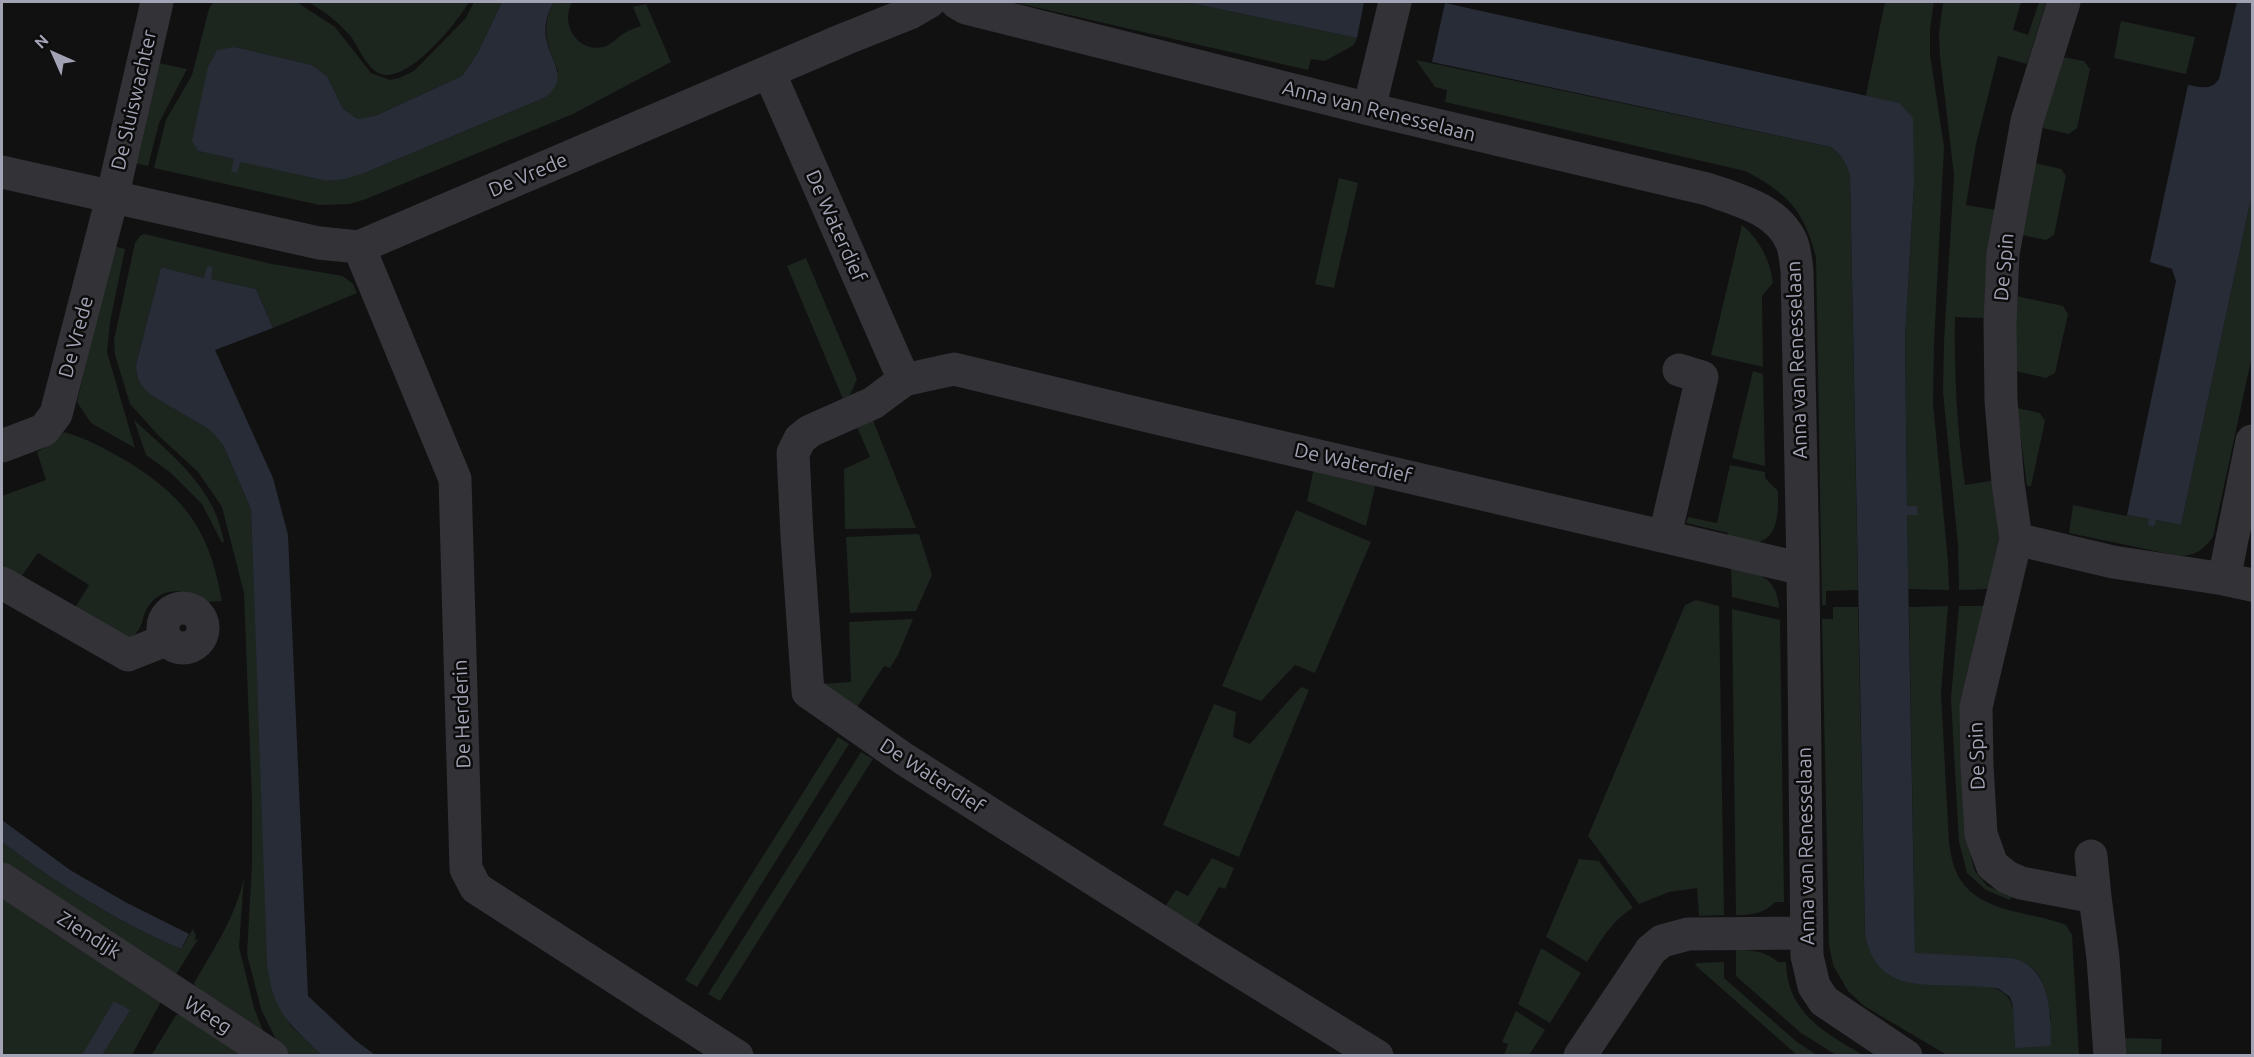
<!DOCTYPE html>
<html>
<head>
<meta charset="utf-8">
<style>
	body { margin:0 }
	#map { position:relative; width:2254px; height:1057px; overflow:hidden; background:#111112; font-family:Ubuntu,sans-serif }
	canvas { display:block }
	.frame { position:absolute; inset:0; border:3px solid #a2a3b4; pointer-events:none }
	.north { position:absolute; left:24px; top:24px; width:60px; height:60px; -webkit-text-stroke:4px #0c0c0d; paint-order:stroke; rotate:315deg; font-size:16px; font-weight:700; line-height:24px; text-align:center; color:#a2a3b4 }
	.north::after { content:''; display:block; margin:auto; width:21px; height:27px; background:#a2a3b4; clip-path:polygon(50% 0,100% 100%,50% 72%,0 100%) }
</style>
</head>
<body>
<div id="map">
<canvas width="2254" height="1057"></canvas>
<div class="frame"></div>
<div class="north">N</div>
</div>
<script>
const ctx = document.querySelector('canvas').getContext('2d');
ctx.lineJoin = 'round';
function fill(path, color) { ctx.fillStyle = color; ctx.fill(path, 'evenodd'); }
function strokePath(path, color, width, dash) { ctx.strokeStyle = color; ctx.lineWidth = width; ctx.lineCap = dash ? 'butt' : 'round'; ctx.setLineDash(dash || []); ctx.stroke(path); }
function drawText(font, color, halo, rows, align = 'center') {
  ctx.font = font + ' Ubuntu,sans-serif'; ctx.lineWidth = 5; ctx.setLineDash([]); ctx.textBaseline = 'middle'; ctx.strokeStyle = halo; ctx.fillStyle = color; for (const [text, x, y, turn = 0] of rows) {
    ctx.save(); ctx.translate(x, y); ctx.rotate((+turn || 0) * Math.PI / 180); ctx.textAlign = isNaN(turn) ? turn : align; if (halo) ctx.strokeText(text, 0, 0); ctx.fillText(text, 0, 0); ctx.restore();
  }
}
const green = new Path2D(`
	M 213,2 L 298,3 L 335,27 L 371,73 L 390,80 L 399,78 L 414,71 L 466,18 L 474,2 L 502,2 L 477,54 L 462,76 L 377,115 L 358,119 L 343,109 L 327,76 L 312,65 L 235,47 L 198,151 L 234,159 L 237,172 L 241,161 L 327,181 L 367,172 L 546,97 L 558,71 C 547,43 540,30 554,2 L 572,2 C 560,24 577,53 604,47 C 612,44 617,38 623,34 C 629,30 635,28 641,26 L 633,7 L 646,4 L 671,62 L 573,114 L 366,199 L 350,204 L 319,205 L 154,168 L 166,120 L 192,75 L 209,9 Z
	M 308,2 L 469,2 C 457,23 402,92 375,71 C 364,62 359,48 351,37 C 339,22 324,11 308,2 Z
	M 1013,2 L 1186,2 L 1357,38 L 1354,45 L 1325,61 L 1311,59 L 1308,70 Z
	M 1885,2 L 1934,2 L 1930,29 L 1930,54 L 1944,147 L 1934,343 L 1933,403 L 1948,562 L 1949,590 L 1908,589 L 1907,515 L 1918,515 L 1907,506 L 1905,338 L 1914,184 L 1866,95 Z
	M 1943,2 L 2021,2 L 2013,30 L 2028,35 L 2039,2 L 2046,3 L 2027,64 L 1998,56 L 1976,144 L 1966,205 L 1996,210 L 1985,318 L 1955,317 C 1954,374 1957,429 1965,485 L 1996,480 L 2003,522 L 1988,589 L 1959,590 L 1958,545 L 1943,392 L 1944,341 L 1954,175 L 1940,56 L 1939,34 Z
	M 2121,21 L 2195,37 L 2186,74 L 2114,58 Z
	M 2062,57 L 2084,61 L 2090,69 L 2077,128 L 2069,134 L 2042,128 Z
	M 1416,60 L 1831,147 C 1842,155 1846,163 1850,176 L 1858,590 L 1826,591 L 1826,605 L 1822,605 L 1816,257 C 1804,210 1787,193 1745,171 L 1445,102 L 1447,90 L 1435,87 Z
	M 159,63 L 187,69 L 159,123 L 148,166 L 135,163 Z
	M 2035,163 L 2061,169 L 2066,176 L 2054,235 L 2046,240 L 2022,235 Z
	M 1339,178 L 1358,183 L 1334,288 L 1315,284 Z
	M 2252,194 L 2252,356 L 2213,537 C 2203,550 2195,556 2179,556 L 2069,533 L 2073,505 L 2126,516 L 2127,515 L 2149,519 L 2154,526 L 2156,520 L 2181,525 Z
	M 1742,225 C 1760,240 1770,260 1773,283 L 1762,296 L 1763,367 L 1711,355 Z
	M 144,234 L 272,264 L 343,276 L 353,284 L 357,293 L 273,328 L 256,289 L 210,279 L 213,267 L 204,278 L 161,267 L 136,365 C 136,378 140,385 149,394 L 210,430 L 223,445 L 251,509 L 269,978 L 290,1025 L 322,1055 L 290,1055 L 281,1050 L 261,1009 L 247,954 L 252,864 L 252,801 L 244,593 L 222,507 L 198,472 L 158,435 L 130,404 L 115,355 L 114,340 L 135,243 L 140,236 Z
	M 113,246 L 125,249 L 110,322 L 107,352 L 135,448 L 91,423 L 77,402 Z
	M 806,258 L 857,379 L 850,395 L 843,399 L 787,266 Z
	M 2016,296 L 2063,306 L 2068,314 L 2055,373 L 2046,378 L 2016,371 Z
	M 1753,371 L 1763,374 L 1765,466 L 1732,458 Z
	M 2017,408 L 2040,413 L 2045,421 L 2031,486 L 2027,486 Z
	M 872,418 L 916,528 L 845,529 L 844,469 L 870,457 L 857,427 Z
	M 134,420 C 162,446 194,471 212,506 C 218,517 221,529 224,541 L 222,543 L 202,504 L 171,473 L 146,455 Z
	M 64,432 C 88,439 102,447 123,459 C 184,495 210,530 222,601 L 206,602 C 189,590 165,585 150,604 C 139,618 147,627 129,639 L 73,611 L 89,585 L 38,553 L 21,577 L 2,566 L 2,496 L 46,480 L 37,452 L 53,443 Z
	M 1730,465 L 1765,472 L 1765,478 L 1778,491 C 1778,509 1780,539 1755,543 C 1747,544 1736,541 1727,540 L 1728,533 L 1686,523 L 1688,517 L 1717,523 Z
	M 1314,468 L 1376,482 L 1366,526 L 1307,501 Z
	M 1296,510 L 1371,542 L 1315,673 L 1295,665 L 1261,701 L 1222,686 Z
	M 919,534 L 932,575 L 916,611 L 850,613 L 846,537 Z
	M 1731,566 C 1757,574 1777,575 1779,608 L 1732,597 Z
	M 1696,600 L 1719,606 L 1724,915 L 1699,916 L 1697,888 L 1669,892 L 1639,904 L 1588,836 L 1685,605 Z
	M 1948,606 L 1941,693 L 1949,843 C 1951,855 1953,868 1960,879 C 1982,914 2031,911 2066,925 L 2072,935 L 2079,1055 L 1947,1055 L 1864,1006 L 1848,991 L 1833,965 L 1829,945 L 1822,619 L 1833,619 L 1833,607 L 1858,607 L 1865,932 L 1989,987 C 2021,993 2014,1023 2015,1048 L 2051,1019 C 2045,991 2045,967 2013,958 L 1915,954 L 1909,607 Z
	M 1959,606 L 1985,606 L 1966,794 L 1971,857 L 1975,871 L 1987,886 L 2012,896 L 2010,900 L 1986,890 L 1967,873 L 1959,842 L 1951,698 Z
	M 1732,609 L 1780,620 L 1784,902 L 1775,902 C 1764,914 1751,915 1736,915 Z
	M 913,619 L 898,655 L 890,668 L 884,666 L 854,712 L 822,684 L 851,682 L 849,622 Z
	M 1301,687 L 1309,690 L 1239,857 L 1163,825 L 1214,704 L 1236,712 L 1233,737 L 1250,744 Z
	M 838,737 L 849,744 L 697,987 L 685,980 Z
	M 861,752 L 873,759 L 720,1001 L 708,994 Z
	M 2,842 C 58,884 117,922 181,949 L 193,929 L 196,936 L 194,940 L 198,939 L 172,981 L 2,869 Z
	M 1212,858 L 1234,868 L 1225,889 L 1219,887 L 1196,928 L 1164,908 L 1176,890 L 1188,896 Z
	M 1579,859 L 1599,861 L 1633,908 C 1612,920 1600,942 1587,962 L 1546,937 Z
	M 244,877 L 239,947 L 254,1008 L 263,1031 L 199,997 L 194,983 C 214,949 236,916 244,877 Z
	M 2,891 L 163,998 L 132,1055 L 2,1055 Z
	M 1541,948 L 1581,973 L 1550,1023 L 1518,1004 Z
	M 1736,950 C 1753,950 1765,951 1778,962 L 1786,962 C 1787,1013 1824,1032 1863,1055 L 1836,1055 L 1801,1033 L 1736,976 Z
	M 1724,962 L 1724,978 L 1797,1042 L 1817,1055 L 1797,1055 L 1695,965 L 1697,963 Z
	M 1516,1011 L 1545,1030 L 1529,1055 L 1504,1055 L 1508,1044 L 1502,1042 Z
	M 189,1014 L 253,1055 L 151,1056 L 176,1015 Z
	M 2123,1038 L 2162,1039 L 2161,1055 L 2124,1055 Z`);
const water = new Path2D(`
	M 502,2 L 554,2 C 547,14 543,28 547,42 C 553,65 568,78 546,97 L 367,172 L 345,179 L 327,181 L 241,162 L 237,173 L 231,171 L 234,159 L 198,151 L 192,141 L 208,67 L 217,50 L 235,47 L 312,65 L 327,76 L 343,109 L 358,119 L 377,115 L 462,76 L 477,54 Z
	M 1186,2 L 1364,2 L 1357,38 Z
	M 2237,2 L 2252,2 L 2252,194 L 2181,525 L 2156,520 L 2154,527 L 2148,525 L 2149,519 L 2127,515 L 2176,281 L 2172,269 L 2150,262 L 2188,85 C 2201,87 2211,91 2219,79 Z
	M 1445,3 L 1899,103 L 1913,118 L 1914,184 L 1905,338 L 1907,506 L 1917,506 L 1918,515 L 1907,515 L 1915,953 L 2013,958 C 2051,968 2051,1013 2051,1046 L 2015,1048 L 2013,1006 L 2010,997 L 1999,989 C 1948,978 1875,1005 1865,932 L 1850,176 C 1846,163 1842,155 1831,147 L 1432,62 Z
	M 207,266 L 213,267 L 211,279 L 256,289 L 273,328 L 215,350 L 273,478 L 288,535 L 308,996 L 355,1040 L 375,1055 L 322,1055 C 288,1023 272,1011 267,962 L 251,509 L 223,445 L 210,430 L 149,394 C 140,385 136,378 136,365 L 161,267 L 204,278 Z
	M 2,820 L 70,870 L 127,903 L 189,934 L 181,949 C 117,922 58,884 2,842 Z
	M 114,1001 L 130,1010 L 102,1055 L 82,1055 Z`);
const minor = new Path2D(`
	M 956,2 L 966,8 L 1369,109 L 1707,189 C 1738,200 1778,209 1792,243 C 1795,251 1796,262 1797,271 L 1803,569 L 1807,956 L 1814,986 L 1824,1001 L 1906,1056
	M 2064,2 L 2027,121 L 2003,254 L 2000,323 L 2001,401 L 2008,483 L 2016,539 L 1976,707 L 1977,766 L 1981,834 L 1992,865 L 2007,877 L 2021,883 L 2095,897 L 2103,958 L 2110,1056
	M 769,72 L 904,380
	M 1369,109 L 1395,2
	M 2,172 L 319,243 L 359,247 L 845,39 L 910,13 L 929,2
	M 359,247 L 455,479 L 466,869 L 476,888 L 737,1056
	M 2,446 L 44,430 L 56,414 L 112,198 L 157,2
	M 1665,535 L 1702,377 L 1679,370
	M 2016,539 L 2113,562 L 2224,579 L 2252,585
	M 2224,579 L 2252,441
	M 2,583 L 128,655 L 166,640
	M163 628a20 20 0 1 1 40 0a20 20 0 1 1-40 0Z
	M 2091,856 L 2095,897
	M 2,879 L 272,1056
	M 1377,1056 L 1207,951 L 904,759 L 808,692 L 797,536 L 793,453 L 800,439 L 810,431 L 873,403 L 904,380 L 954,369 L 1152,417 L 1803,569
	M 1580,1056 L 1651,950 L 1662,941 L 1688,934 L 1806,933`);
const streetNames = [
	["De Sluiswachter",134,100,-77],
	["Anna van Renesselaan",1379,111,14],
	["De Vrede",528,175,-23],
	["De Waterdief",836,226,66],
	["De Spin",2004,267,-85],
	["De Vrede",76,337,-75],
	["Anna van Renesselaan",1797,360,-92],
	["De Waterdief",1353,463,13],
	["De Herderin",462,714,-92],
	["De Spin",1977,756,-92],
	["De Waterdief",932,776,33],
	["Anna van Renesselaan",1806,846,-91],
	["Ziendijk",89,935,32],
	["Weeg",208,1015,33]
];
fill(green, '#1d251f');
fill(water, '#272c36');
strokePath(minor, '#323237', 33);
drawText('20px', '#a2a3b4', '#0c0c0d', streetNames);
</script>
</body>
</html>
